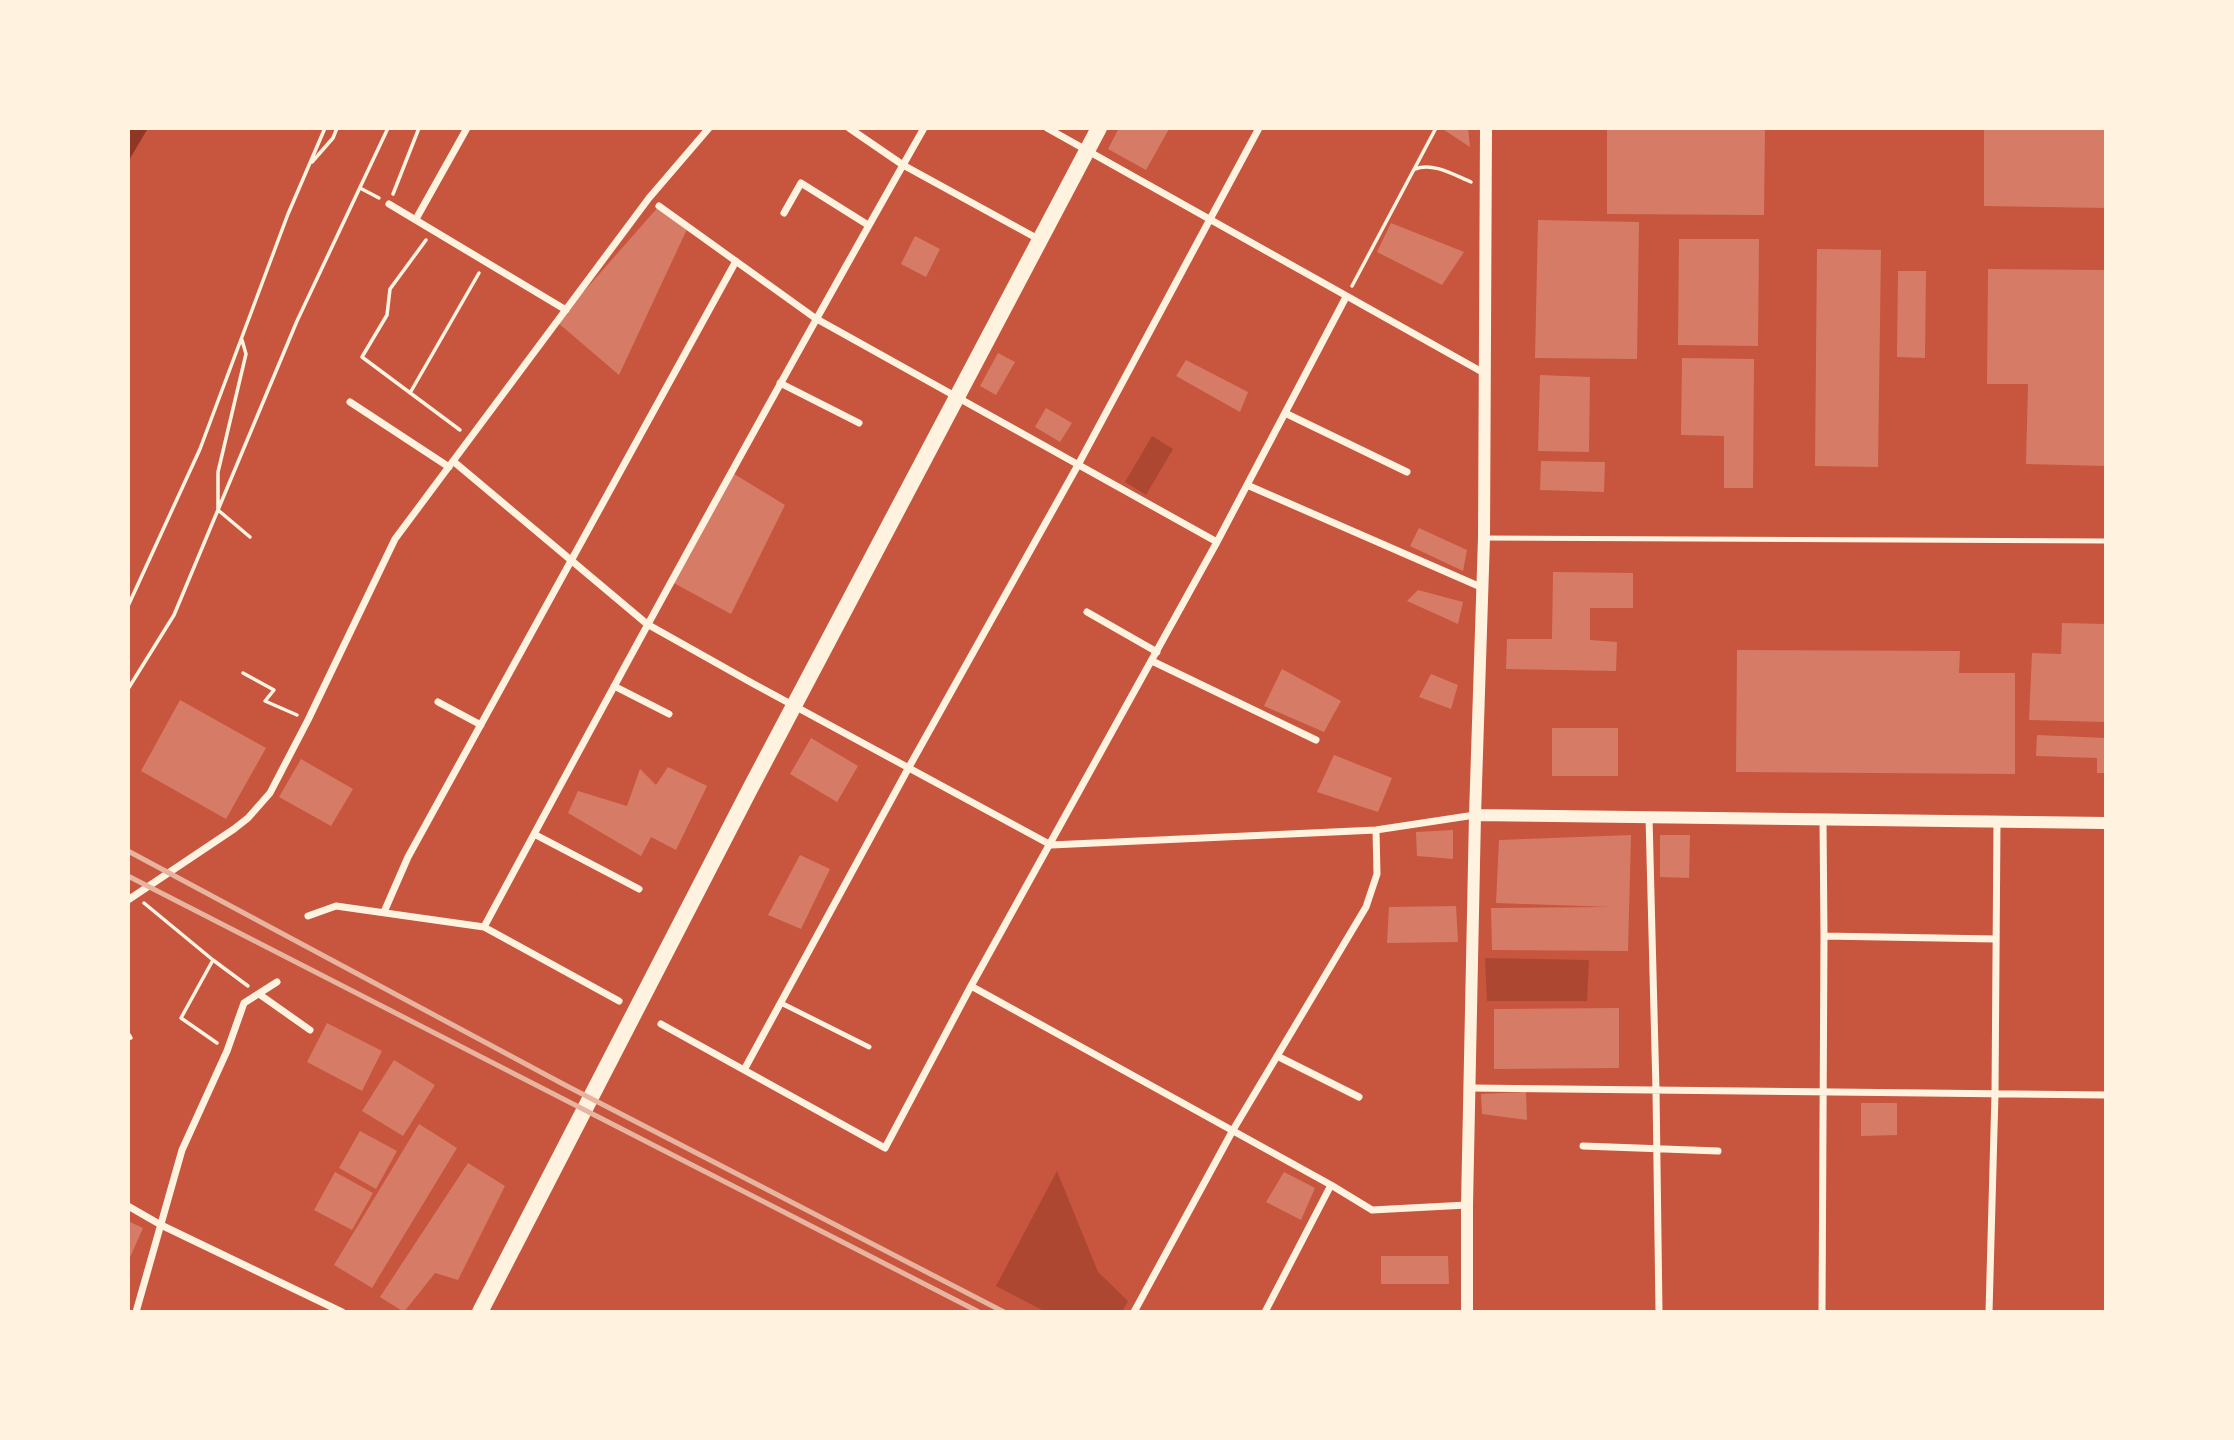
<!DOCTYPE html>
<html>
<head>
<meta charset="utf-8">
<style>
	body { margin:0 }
	#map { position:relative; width:2234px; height:1440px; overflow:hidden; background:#c8553d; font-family:Figtree,sans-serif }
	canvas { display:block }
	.frame { position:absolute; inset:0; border:130px solid #fff3e0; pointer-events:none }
</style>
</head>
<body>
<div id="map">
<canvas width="2234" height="1440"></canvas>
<div class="frame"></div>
</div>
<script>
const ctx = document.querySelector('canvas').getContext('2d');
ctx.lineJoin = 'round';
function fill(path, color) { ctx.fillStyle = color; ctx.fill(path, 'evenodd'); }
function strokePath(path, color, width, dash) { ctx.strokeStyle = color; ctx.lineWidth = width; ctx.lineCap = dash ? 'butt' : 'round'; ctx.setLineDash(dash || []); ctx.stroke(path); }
const green = new Path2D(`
	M 1152,436 L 1173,449 L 1146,495 L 1125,482 Z
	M 1485,958 L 1589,960 L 1587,1001 L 1487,1001 Z
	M 1057,1171 L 1098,1272 L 1128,1301 L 1122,1312 L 1046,1312 L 996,1286 Z`);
const water = new Path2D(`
	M 128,128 L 148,128 L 128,162 Z`);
const building = new Path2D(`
	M 1119,128 L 1169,129 L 1146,170 L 1108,149 Z
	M 1441,128 L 1468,128 L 1470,147 Z
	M 1607,128 L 1765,128 L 1764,215 L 1607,214 Z
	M 1984,128 L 2106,128 L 2106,208 L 1984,206 Z
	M 659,206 L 688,227 L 619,375 L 557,322 Z
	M 1538,220 L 1639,222 L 1637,359 L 1535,358 Z
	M 1391,223 L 1464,252 L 1442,285 L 1377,252 Z
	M 915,236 L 940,249 L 926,277 L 901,264 Z
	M 1679,239 L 1759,239 L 1758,346 L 1678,345 Z
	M 1817,249 L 1881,250 L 1878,467 L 1815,466 Z
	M 1988,269 L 2106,270 L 2106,466 L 2026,464 L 2028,384 L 1987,384 Z
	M 1898,271 L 1926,271 L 1925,358 L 1897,357 Z
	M 998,353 L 1015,362 L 996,395 L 980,386 Z
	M 1682,358 L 1754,359 L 1753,488 L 1724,488 L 1724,436 L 1681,435 Z
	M 1186,360 L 1248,392 L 1240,412 L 1176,376 Z
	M 1540,375 L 1590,377 L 1589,452 L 1538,451 Z
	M 1046,408 L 1072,423 L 1060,442 L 1035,427 Z
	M 1541,461 L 1605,462 L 1604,492 L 1540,490 Z
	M 731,472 L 785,505 L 731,614 L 670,581 Z
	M 1419,528 L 1467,550 L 1463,571 L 1410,546 Z
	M 1553,572 L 1633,573 L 1633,608 L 1590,608 L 1590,640 L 1617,642 L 1616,671 L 1506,669 L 1507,639 L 1552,639 Z
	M 1418,590 L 1463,602 L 1458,624 L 1407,601 Z
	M 2062,623 L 2106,624 L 2106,722 L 2029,720 L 2032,653 L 2061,654 Z
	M 1737,650 L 1960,651 L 1959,673 L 2015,673 L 2015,774 L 1736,772 Z
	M 1282,669 L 1341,701 L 1324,732 L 1264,706 Z
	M 1431,674 L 1458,685 L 1451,709 L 1419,697 Z
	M 180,700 L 266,748 L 226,819 L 141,771 Z
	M 1552,728 L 1618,728 L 1618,776 L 1552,776 Z
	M 2037,735 L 2106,738 L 2106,773 L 2097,773 L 2097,758 L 2036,756 Z
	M 811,738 L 858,766 L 837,802 L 790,774 Z
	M 1334,755 L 1392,778 L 1378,812 L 1317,792 Z
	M 301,759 L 353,789 L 331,826 L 279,797 Z
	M 668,767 L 707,786 L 676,850 L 651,837 L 641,856 L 568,813 L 578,791 L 627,806 L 640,769 L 656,785 Z
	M 1453,830 L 1453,859 L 1417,856 L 1416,832 Z
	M 1631,835 L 1628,951 L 1492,950 L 1491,908 L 1611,907 L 1496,903 L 1499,840 Z
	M 1660,835 L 1690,835 L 1689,878 L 1660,877 Z
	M 800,855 L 830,869 L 801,929 L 768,915 Z
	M 1456,906 L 1458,942 L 1387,943 L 1389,907 Z
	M 1619,1008 L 1619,1068 L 1494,1069 L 1494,1009 Z
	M 327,1023 L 382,1051 L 362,1091 L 307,1062 Z
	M 394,1060 L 435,1085 L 403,1136 L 362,1111 Z
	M 1526,1092 L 1527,1120 L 1482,1114 L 1481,1094 Z
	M 1861,1103 L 1897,1103 L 1897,1135 L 1861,1136 Z
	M 419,1124 L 457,1148 L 372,1288 L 334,1265 Z
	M 360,1131 L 397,1151 L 376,1189 L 339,1168 Z
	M 468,1163 L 505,1186 L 458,1280 L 435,1273 L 404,1312 L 380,1297 Z
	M 335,1172 L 373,1193 L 352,1230 L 314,1210 Z
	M 1284,1172 L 1315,1188 L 1301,1220 L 1266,1202 Z
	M 128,1221 L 143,1228 L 128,1262 Z
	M 1381,1256 L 1448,1256 L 1449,1284 L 1381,1284 Z`);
const path = new Path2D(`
	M 312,162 L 333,138 L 337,128
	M 1415,169 C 1433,162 1454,175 1471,182
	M 360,188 L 379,198
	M 393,194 L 419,128
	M 426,240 L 390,289 L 387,315 L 362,357 L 460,430
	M 1352,286 L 1436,128
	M 242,340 L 246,354 L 218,472 L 218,510 L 250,537
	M 410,393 L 479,273
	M 128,606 L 200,449 L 288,214 L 325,128
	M 243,673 L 274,690 L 265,701 L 297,715
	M 128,689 L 174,615 L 297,321 L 388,128
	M 144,903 L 213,960 L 181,1018 L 217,1043
	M 213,960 L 248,986
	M 128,1033 L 131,1038`);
const service = new Path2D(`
	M 1484,538 L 2106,541
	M 781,1003 L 869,1047`);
const minor = new Path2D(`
	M 849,128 L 903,165 L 1040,240
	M 1047,128 L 1484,373
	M 389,204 L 566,310
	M 659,206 L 815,318 L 1217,542
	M 784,213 L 801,183 L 868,225
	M 416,219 L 467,128
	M 780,383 L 859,423
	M 350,402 L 449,467
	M 1285,413 L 1407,472
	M 453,461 L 647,624 L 752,683 L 1051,845 L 1376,830 L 1475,815
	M 1247,485 L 1483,588
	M 1087,612 L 1157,652
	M 1152,661 L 1316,740
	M 614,686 L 669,714
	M 438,702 L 481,725
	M 1649,817 L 1656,1090 L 1659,1312
	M 534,834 L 639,889
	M 128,900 L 234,829 L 248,818 L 270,793 L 308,720 L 395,539 L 649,198 L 709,128
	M 384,912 L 408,857 L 736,261
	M 308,916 L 336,906 L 484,927 L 619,1001
	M 484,927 C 628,659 774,392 924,128
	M 1824,936 L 1995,939
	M 971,986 L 1331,1185 L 1372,1210 L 1467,1205
	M 259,994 L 310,1030
	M 661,1024 L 885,1148 L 971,986 L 1217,542 L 1346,297
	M 1277,1056 L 1359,1097
	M 744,1070 L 909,767 L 1078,465 L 1259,128
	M 1470,1088 L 2106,1095
	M 1583,1146 L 1718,1151
	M 128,1206 L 161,1225 L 342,1312
	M 136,1312 L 182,1150 L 227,1051 L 244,1003 L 277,982
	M 1134,1312 L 1233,1130 L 1366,907 L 1377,874 L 1376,830
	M 1265,1312 L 1331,1185
	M 1822,1312 L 1824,936 L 1823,819
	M 1989,1312 L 1995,1094 L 1997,822`);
const tertiary = new Path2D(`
	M 1475,815 L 2106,823
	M 1467,1312 L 1467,1205 L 1475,815 L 1484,538 L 1486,128`);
const primary = new Path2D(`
	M 480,1312 L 751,787 L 1099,128`);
const rail = new Path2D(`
	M 128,851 L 563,1084 L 1004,1312
	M 128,876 L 979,1312`);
fill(green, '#ae4732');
fill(water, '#8f3625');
fill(building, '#d67c66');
strokePath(path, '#fff3e0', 3.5);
strokePath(service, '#fff3e0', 5);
strokePath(minor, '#fff3e0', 7);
strokePath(tertiary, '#fff3e0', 12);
strokePath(primary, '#fff3e0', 16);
strokePath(rail, '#e9b49f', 5);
</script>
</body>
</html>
